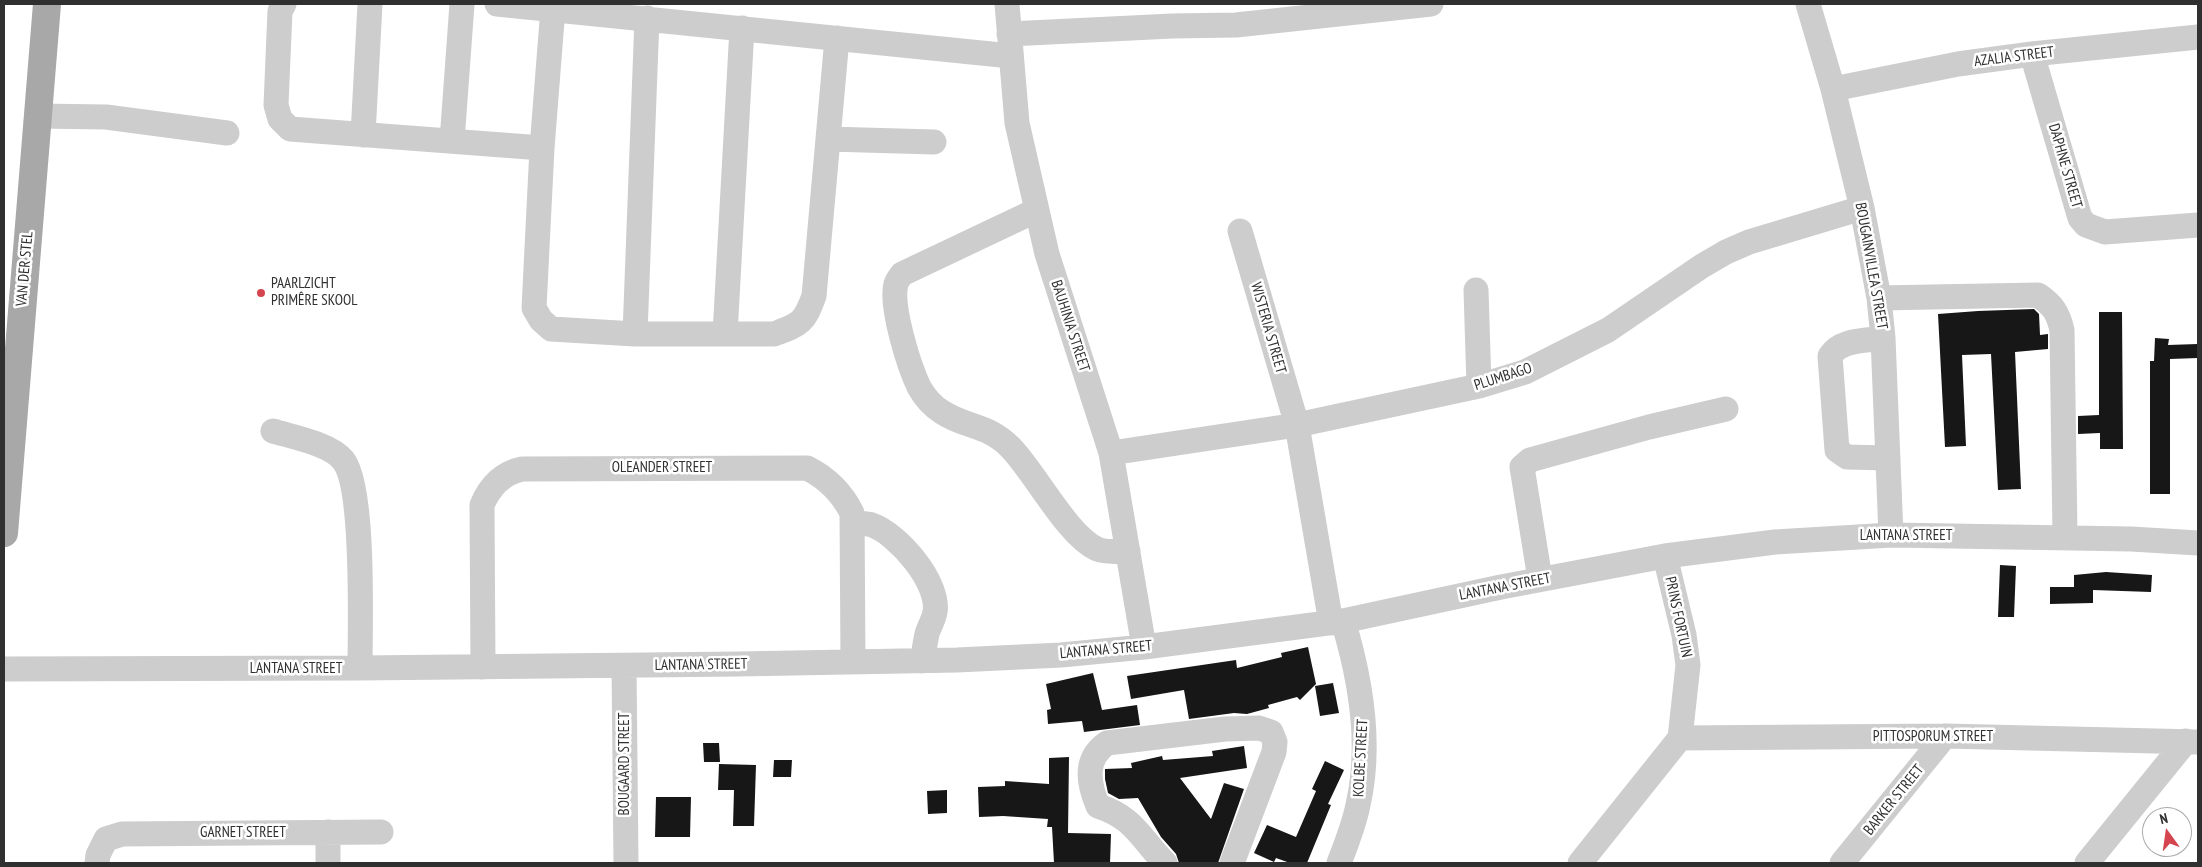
<!DOCTYPE html>
<html>
<head>
<meta charset="utf-8">
<style>
	body { margin:0 }
	#map { position:relative; width:2202px; height:867px; overflow:hidden; background:#fff; font-family:"PT Sans Narrow",sans-serif }
	canvas { display:block }
	.frame { position:absolute; inset:0; border:5px solid #303030; pointer-events:none }
	.north { position:absolute; left:2142px; top:807px; width:50px; height:50px; box-sizing:border-box; background:#fff; border:1px solid #acacac; border-radius:50%; rotate:346deg; font-size:14px; font-weight:700; line-height:20px; text-align:center; color:#303030 }
	.north::after { content:''; display:block; margin:auto; width:18px; height:22px; background:#d4454f; clip-path:polygon(50% 0,100% 100%,50% 72%,0 100%) }
</style>
</head>
<body>
<div id="map">
<canvas width="2202" height="867"></canvas>
<div class="frame"></div>
<div class="north">N</div>
</div>
<script>
const ctx = document.querySelector('canvas').getContext('2d');
ctx.lineJoin = 'round';
function fill(path, color) { ctx.fillStyle = color; ctx.fill(path, 'evenodd'); }
function strokePath(path, color, width, dash) { ctx.strokeStyle = color; ctx.lineWidth = width; ctx.lineCap = dash ? 'butt' : 'round'; ctx.setLineDash(dash || []); ctx.stroke(path); }
function drawText(font, color, halo, rows, align = 'center') {
  ctx.font = font + ' "PT Sans Narrow",sans-serif'; ctx.lineWidth = 5; ctx.setLineDash([]); ctx.textBaseline = 'middle'; ctx.strokeStyle = halo; ctx.fillStyle = color; for (const [text, x, y, turn = 0] of rows) {
    ctx.save(); ctx.translate(x, y); ctx.rotate((+turn || 0) * Math.PI / 180); ctx.textAlign = isNaN(turn) ? turn : align; if (halo) ctx.strokeText(text, 0, 0); ctx.fillText(text, 0, 0); ctx.restore();
  }
}
const building = new Path2D(`
	M 2034,309 L 2039,314 L 2040,335 L 2048,334 L 2048,349 L 2015,352 L 2021,489 L 1998,490 L 1991,354 L 1962,355 L 1966,446 L 1945,447 L 1938,314 L 1978,311 Z
	M 2099,312 L 2122,312 L 2123,449 L 2100,449 L 2100,433 L 2078,434 L 2078,416 L 2099,415 Z
	M 2155,338 L 2169,339 L 2168,345 L 2198,344 L 2198,358 L 2170,359 L 2170,494 L 2150,494 L 2150,361 L 2154,361 Z
	M 2000,565 L 2016,566 L 2014,617 L 1998,617 Z
	M 2106,572 L 2152,575 L 2151,592 L 2093,590 L 2093,603 L 2050,604 L 2050,587 L 2074,587 L 2074,575 Z
	M 1308,647 L 1316,684 L 1300,700 L 1297,697 L 1268,705 L 1269,708 L 1247,714 L 1234,713 L 1189,719 L 1184,690 L 1131,699 L 1127,676 L 1236,660 L 1237,668 L 1282,657 L 1281,653 Z
	M 1093,673 L 1102,710 L 1137,705 L 1140,725 L 1084,732 L 1082,721 L 1048,724 L 1047,710 L 1051,709 L 1046,684 Z
	M 1333,683 L 1339,713 L 1320,716 L 1315,686 Z
	M 703,743 L 719,743 L 720,762 L 704,762 Z
	M 1244,746 L 1247,768 L 1180,778 L 1211,819 L 1224,783 L 1244,789 L 1218,863 L 1179,863 L 1176,854 L 1161,837 L 1138,798 L 1119,799 L 1108,793 L 1105,779 L 1105,769 L 1132,768 L 1131,763 L 1162,756 L 1163,760 L 1213,756 L 1212,751 Z
	M 1069,757 L 1068,833 L 1111,834 L 1110,863 L 1054,863 L 1052,827 L 1047,827 L 1048,819 L 1003,816 L 979,817 L 978,787 L 1005,786 L 1005,781 L 1049,784 L 1049,758 Z
	M 774,760 L 792,760 L 791,777 L 773,777 Z
	M 1325,761 L 1344,770 L 1328,804 L 1331,805 L 1307,863 L 1290,863 L 1276,858 L 1274,862 L 1254,853 L 1267,825 L 1296,837 L 1316,791 L 1312,789 Z
	M 719,764 L 756,765 L 754,826 L 733,826 L 734,790 L 718,790 Z
	M 947,790 L 947,813 L 928,814 L 927,791 Z
	M 656,797 L 691,797 L 690,837 L 655,837 Z`);
const minor = new Path2D(`
	M 284,4 L 280,11 L 276,105 L 280,119 L 290,129 L 542,148
	M 497,4 L 1011,56
	M 1007,4 L 1017,123 L 1047,254 L 1111,453 L 1144,647
	M 1808,4 L 1833,89 L 1862,208 L 1879,298 L 1883,338 L 1891,535
	M 553,8 L 542,148 L 534,308 L 541,320 L 551,329 L 635,334 L 774,334 C 801,324 804,323 814,296 L 837,38
	M 1009,34 L 1172,26 L 1236,25 L 1431,4
	M 2032,54 L 2080,218 L 2086,225 L 2105,232 L 2198,225
	M 1833,89 L 1958,64 L 2032,54 L 2198,37
	M 38,116 L 106,117 L 227,133
	M 363,135 L 370,4
	M 828,139 L 934,142
	M 452,141 L 462,4
	M 1037,210 L 902,274 C 900,277 897,280 896,284 C 890,306 909,366 919,387 C 924,396 932,406 942,412 C 966,428 988,424 1011,448 C 1036,474 1067,535 1097,549 C 1107,553 1118,551 1128,551
	M 1240,231 L 1297,425 L 1331,623
	M 1476,290 L 1479,386
	M 1879,298 L 2038,295 C 2053,305 2058,313 2062,330 L 2065,537
	M 635,334 L 647,18
	M 725,334 L 742,28
	M 1883,338 C 1865,341 1841,339 1830,356 L 1837,450 L 1847,457 L 1887,458
	M 273,431 C 293,437 330,444 343,460 C 365,486 360,628 360,668
	M 1111,453 L 1297,425 L 1479,386 L 1525,372 L 1608,330 L 1702,266 L 1726,252 L 1749,242 L 1862,208
	M 852,523 C 858,524 866,523 872,525 C 898,534 940,583 935,612 C 934,619 929,627 927,634 C 925,643 924,652 922,661
	M 1665,556 L 1684,635 L 1688,665 L 1680,738
	M 1540,579 L 1522,467 L 1530,460 L 1649,427 L 1726,409
	M 624,666 L 626,863
	M 483,667 L 482,505 C 490,486 503,473 522,469 L 807,468 C 827,478 842,493 852,513 L 853,662
	M 4,669 L 360,668 L 739,664 L 957,660 L 1061,655 L 1144,647 L 1343,621 L 1501,587 L 1665,556 L 1775,542 L 1891,535 L 2131,539 L 2198,543
	M 1680,738 L 1945,736 L 2198,742
	M 328,832 L 328,863
	M 97,863 L 98,855 L 106,839 L 122,834 L 381,832
	M 1165,863 C 1140,838 1135,818 1098,806 C 1088,783 1084,759 1107,743 L 1225,729 L 1259,728 L 1271,732 L 1275,742 L 1274,752 L 1232,863
	M 1339,863 C 1346,845 1354,825 1358,805 C 1372,744 1361,680 1343,621
	M 1580,863 L 1680,738
	M 1842,863 L 1945,736
	M 2087,863 L 2186,741`);
const major = new Path2D(`
	M 4,533 L 47,4`);
const markers = [
	[261,293,5,"#d4454f"]
];
const streetNames = [
	["AZALIA STREET",2014,57,-7],
	["DAPHNE STREET",2065,166,74],
	["BOUGAINVILLEA STREET",1871,266,80],
	["VAN DER STEL",25,269,-85],
	["BAUHINIA STREET",1070,326,72],
	["WISTERIA STREET",1268,328,74],
	["PLUMBAGO",1503,377,-18],
	["OLEANDER STREET",662,468],
	["LANTANA STREET",1906,536],
	["LANTANA STREET",1505,587,-11],
	["PRINS FORTUIN",1678,617,78],
	["LANTANA STREET",1106,650,-5],
	["LANTANA STREET",701,665,-1],
	["LANTANA STREET",296,669],
	["PITTOSPORUM STREET",1933,737],
	["KOLBE STREET",1361,758,-87],
	["BOUGAARD STREET",625,764,-90],
	["BARKER STREET",1894,800,-51],
	["GARNET STREET",243,833]
];
const poiNames = [
	["PAARLZICHT",271,284],
	["PRIMÊRE SKOOL",271,301]
];
fill(building, '#171717');
strokePath(minor, '#cdcdcd', 25);
strokePath(major, '#a8a8a8', 28);
for (const [x, y, r, color] of markers) { const dot = new Path2D(); dot.arc(x, y, r, 0, 2 * Math.PI); ctx.fillStyle = color; ctx.fill(dot); strokePath(dot, '#fff', 2); }
drawText('15px', '#303030', '#fff', streetNames);
drawText('15px', '#303030', '#fff', poiNames, 'left');
</script>
</body>
</html>
